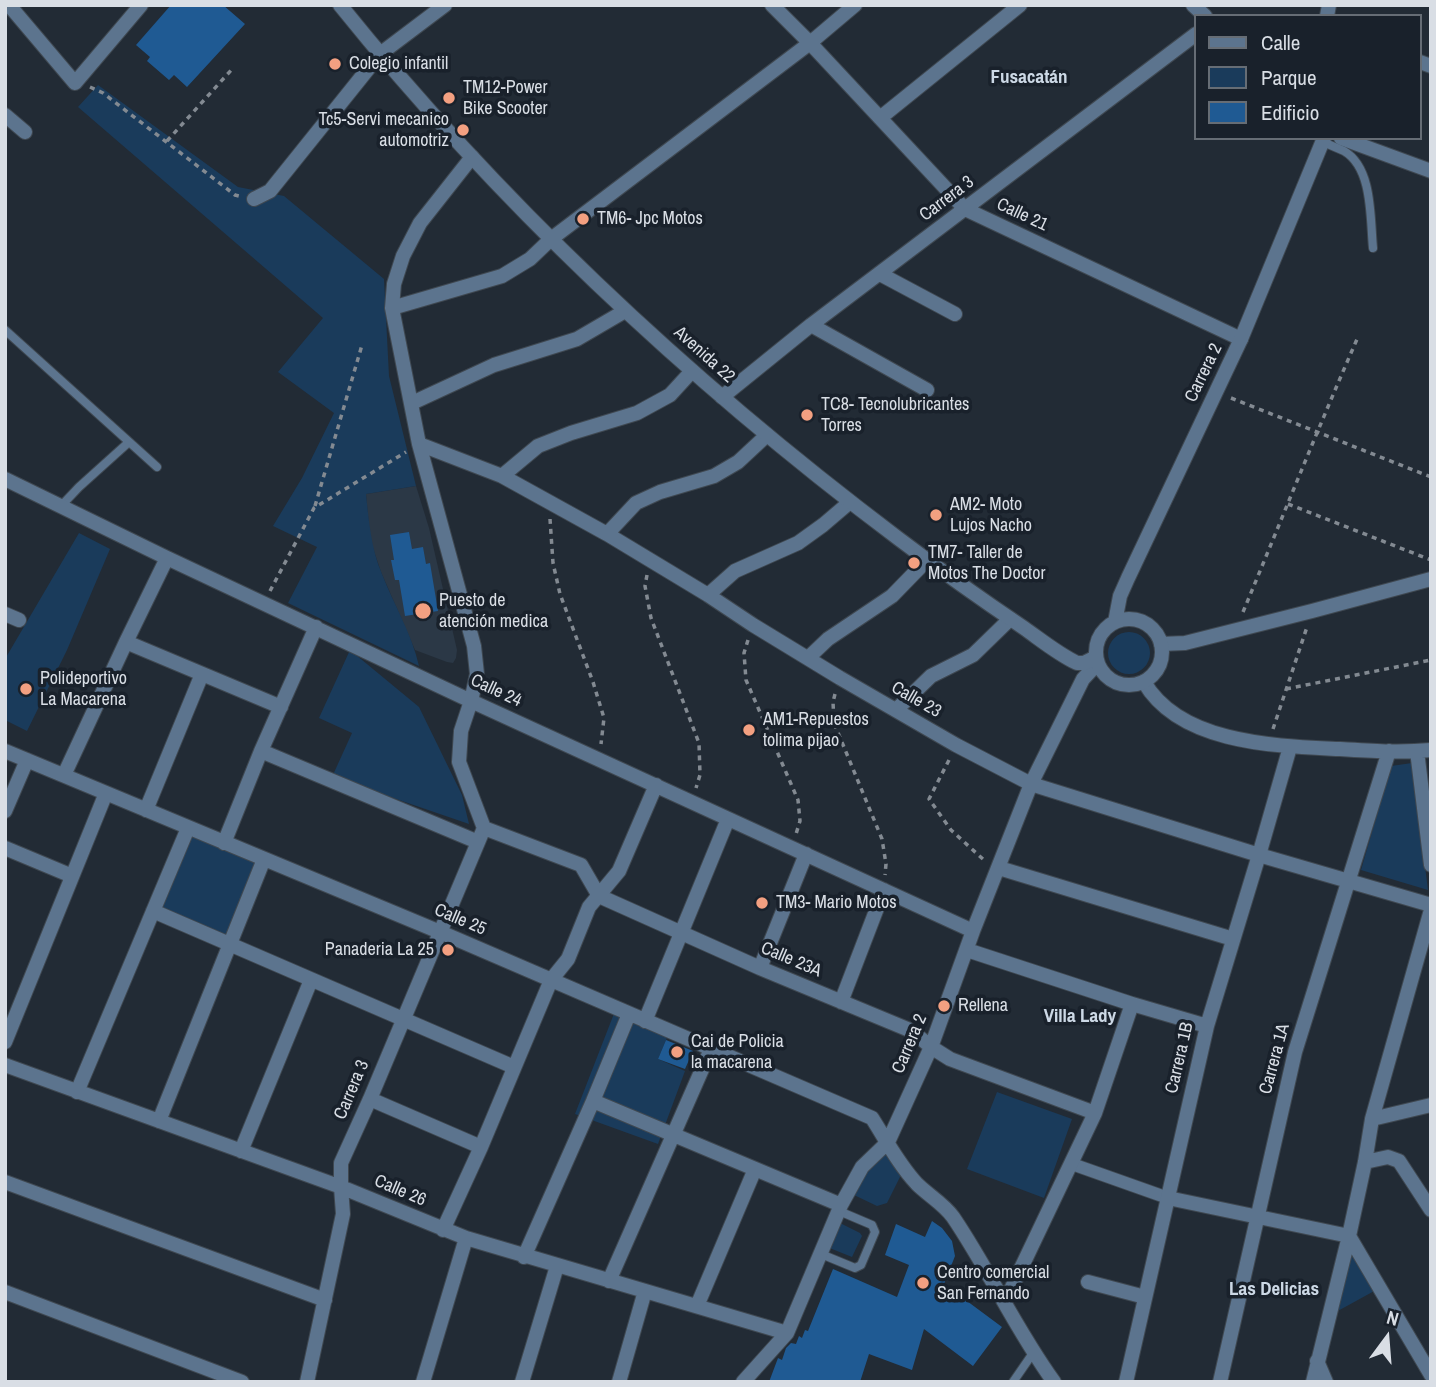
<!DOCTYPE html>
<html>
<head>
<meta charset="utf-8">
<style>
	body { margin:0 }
	#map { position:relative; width:1436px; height:1387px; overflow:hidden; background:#222b35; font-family:"Archivo Narrow",sans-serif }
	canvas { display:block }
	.frame { position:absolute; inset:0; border:7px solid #d9dee5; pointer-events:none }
	.legend { position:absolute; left:1194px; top:14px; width:228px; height:126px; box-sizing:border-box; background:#19212b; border:2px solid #666d75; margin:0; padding:9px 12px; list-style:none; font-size:21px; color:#d9dee5 }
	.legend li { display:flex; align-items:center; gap:14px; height:35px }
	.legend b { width:35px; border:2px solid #666d75 }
	.north { position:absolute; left:1352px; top:1303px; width:70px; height:70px; -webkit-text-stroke:5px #19212b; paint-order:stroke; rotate:16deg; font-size:19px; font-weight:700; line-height:28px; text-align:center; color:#d9dee5 }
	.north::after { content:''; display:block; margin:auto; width:24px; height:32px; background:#d9dee5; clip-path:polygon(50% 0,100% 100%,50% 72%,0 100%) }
</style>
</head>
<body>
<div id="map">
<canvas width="1436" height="1387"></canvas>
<div class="frame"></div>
<ul class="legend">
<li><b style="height:9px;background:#5c748e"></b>Calle</li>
<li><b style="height:19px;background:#1a3b5b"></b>Parque</li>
<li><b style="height:19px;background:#1f5a93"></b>Edificio</li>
</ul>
<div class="north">N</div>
</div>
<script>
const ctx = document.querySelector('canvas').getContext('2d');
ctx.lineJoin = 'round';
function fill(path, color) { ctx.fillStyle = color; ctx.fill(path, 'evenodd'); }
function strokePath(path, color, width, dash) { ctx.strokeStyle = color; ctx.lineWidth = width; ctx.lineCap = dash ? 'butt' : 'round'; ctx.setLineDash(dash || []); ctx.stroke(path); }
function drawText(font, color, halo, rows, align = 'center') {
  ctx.font = font + ' "Archivo Narrow",sans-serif'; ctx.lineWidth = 7; ctx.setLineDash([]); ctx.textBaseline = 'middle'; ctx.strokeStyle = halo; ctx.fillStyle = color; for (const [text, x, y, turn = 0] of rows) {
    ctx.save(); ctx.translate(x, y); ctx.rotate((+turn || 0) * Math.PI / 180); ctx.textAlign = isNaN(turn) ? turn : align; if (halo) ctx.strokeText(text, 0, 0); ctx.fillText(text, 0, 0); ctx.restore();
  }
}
const built = new Path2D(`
	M 416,486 L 429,528 L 457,650 L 456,658 L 453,663 L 447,662 L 415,650 L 381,572 L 370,539 L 366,494 Z`);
const green = new Path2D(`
	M 98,85 L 238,187 L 284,196 L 384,279 L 389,376 L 416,486 L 366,494 C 369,522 371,548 382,574 C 394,605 412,634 419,666 L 288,603 L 317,547 L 273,526 L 302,478 L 334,413 L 278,372 L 323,318 L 78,107 Z
	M 79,533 L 110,549 L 67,650 L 27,731 L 5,720 L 5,659 Z
	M1108 653a21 21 0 1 1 42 0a21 21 0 1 1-42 0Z
	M 350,650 L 419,707 L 462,795 L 469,824 L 332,777 L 352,733 L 319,718 Z
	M 1412,763 L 1428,890 L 1361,870 L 1391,766 Z
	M 189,830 L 257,858 L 225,937 L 156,908 Z
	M 615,1011 L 669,1033 L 658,1059 L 685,1071 L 658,1144 L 575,1114 Z
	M 997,1092 L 1072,1119 L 1044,1198 L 967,1169 Z
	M 887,1153 L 901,1175 L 887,1203 L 877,1206 L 854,1195 L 866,1172 Z
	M 838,1222 L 860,1233 L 862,1236 L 852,1257 L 827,1247 Z
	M 1349,1246 L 1376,1290 L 1336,1312 Z`);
const building = new Path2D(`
	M 171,5 L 223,5 L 245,24 L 187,87 L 174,75 L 169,80 L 147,61 L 150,57 L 136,45 Z
	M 409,532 L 412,549 L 423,547 L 426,564 L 430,563 L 438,611 L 405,616 L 399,580 L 395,580 L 391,560 L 394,560 L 390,535 Z
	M 666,1040 L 693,1051 L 685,1069 L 658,1059 Z
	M 932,1221 L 942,1228 L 952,1241 L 955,1256 L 944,1284 L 1002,1327 L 973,1366 L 924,1329 L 912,1370 L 869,1354 L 860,1382 L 769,1382 L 778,1358 L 782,1360 L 786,1348 L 791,1343 L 796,1344 L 799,1336 L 802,1338 L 805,1330 L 808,1331 L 833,1269 L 897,1297 L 909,1265 L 885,1255 L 896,1224 L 925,1237 Z`);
const path = new Path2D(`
	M 90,87 L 103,93 L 235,195 L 239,196
	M 167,141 L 234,67
	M 1231,398 L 1431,477
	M 1288,504 L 1431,560
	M 315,506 L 362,345
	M 550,519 L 553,563 L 560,594 L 593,682 L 604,718 L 601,744
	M 647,575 L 645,586 L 651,618 L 699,743 L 700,775 L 696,788
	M 270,591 L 314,508 L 406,452
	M 1243,612 C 1281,521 1318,428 1358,337
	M 748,640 L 744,653 L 746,680 L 798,800 L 800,821 L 796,834
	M 1286,689 L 1431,660
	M 835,694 L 833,702 L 834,723 L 882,839 L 886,864 L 885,875
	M 1273,729 L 1307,627
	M 949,760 L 929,799 L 951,830 L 985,861`);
const service = new Path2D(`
	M 1323,142 C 1330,145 1337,148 1344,151 C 1373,168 1370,218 1373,248
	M 5,330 L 157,467
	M 61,506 L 79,487 L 129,442
	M 821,1254 L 855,1268 L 861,1265 L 875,1232 L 872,1225 L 839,1211
	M 1013,1382 L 1033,1353`);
const pedestrian = new Path2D(`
	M 1072,1164 L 1168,1198`);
const minor = new Path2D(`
	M 9,5 L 75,83 L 141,5
	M 772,5 L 810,43 L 965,209 L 1241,339
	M 1193,5 L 1205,16
	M 1420,62 L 1431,66
	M 5,115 L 25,132
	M 880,118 L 1020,5
	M 1341,138 L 1431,171
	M 472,157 L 420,223 L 403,256 L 394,284 L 392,308 L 419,444 L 474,646 L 477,674 L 471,701 L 461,731 L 459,762 L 484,828
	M 254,199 L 270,191 L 380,54 L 445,5
	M 880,274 L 955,314
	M 392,308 L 502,276 L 530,259 L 551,239 L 810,43 L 855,5
	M 811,325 L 927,390
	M 722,397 L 811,325 L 1196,34
	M 412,403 L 494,365 L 577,339 L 625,311
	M 419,444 L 502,476 L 607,534 L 708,595 L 753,625 L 840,678 L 956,745 L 1031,784 L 1259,855 L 1431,905
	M 502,476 L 538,446 L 571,433 L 637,413 L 670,395 L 692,371
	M 5,479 L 167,558 L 471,701 L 973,931
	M 607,534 L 636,503 L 660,492 L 714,476 L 738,462 L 767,435
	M 708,595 L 735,571 L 798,543 L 823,525 L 850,502
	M 5,614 L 19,620
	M 126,642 L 281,707
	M 1161,644 L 1185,643 L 1312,611 L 1431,579
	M 808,658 L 828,639 L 892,596 L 927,560
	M 1144,682 C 1180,744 1276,746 1339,749 C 1370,751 1400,753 1431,750
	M 896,710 L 931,676 L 973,655 L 1010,619
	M 5,751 L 440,932 L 872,1118 C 886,1140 899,1165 917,1184 C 928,1195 944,1204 953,1217 C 989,1270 1016,1330 1054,1382
	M 261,751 L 478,842
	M 1417,751 L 1431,865
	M 64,775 L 126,642 L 167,558
	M 146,810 L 202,674
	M 5,811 L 27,760
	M 484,828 L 581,865 L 599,896 L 760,968 L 912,1031 L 931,1047 L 950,1059 L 1095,1113
	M 224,843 L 261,751 L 316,627
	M 5,848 L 72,876
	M 999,868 L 1233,939
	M 153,911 L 514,1067
	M 967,950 L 1132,1004 L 1207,1026
	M 760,968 L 806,854
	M 841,1002 L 884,890
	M 645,1021 L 728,819
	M 5,1042 L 106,793
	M 5,1065 L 341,1187 L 466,1238 L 787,1333
	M 77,1092 L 188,828
	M 370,1099 L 481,1147
	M 593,1101 L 841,1205
	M 1372,1119 L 1431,1105
	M 159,1121 L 264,859
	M 241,1151 L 311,980
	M 1365,1162 L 1388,1157 L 1399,1161 L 1431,1210
	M 5,1182 L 325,1300
	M 1168,1198 L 1349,1236 L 1431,1375
	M 443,1230 L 481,1147 L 551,980 L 568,959 L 589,907 L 619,871 L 656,785
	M 524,1257 L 593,1101 L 629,1014
	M 609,1281 L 711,1049
	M 1088,1282 L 1145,1297
	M 5,1292 L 242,1382
	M 1005,1302 L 1095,1113 L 1132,1004
	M 697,1306 L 755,1169
	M 1317,1361 L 1326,1382
	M 307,1382 L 343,1214 L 341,1187 L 341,1163 L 370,1099 L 484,828
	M 423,1382 L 466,1238
	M 522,1382 L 557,1266
	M 619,1382 L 645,1291
	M 743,1382 L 787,1333 L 841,1205 L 862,1167 L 888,1142 L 931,1047 L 973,931 L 1031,784 L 1083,679 L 1097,664
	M 1126,1382 L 1207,1026 L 1259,855 L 1290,747
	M 1220,1382 L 1295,1052 L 1389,751
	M 1313,1382 L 1349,1236 L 1365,1162 L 1372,1119 L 1431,910`);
const tertiary = new Path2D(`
	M 340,5 C 502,206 693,384 899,539 C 940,570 981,599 1024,628 C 1041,640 1058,654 1077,663 L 1084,663 L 1096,657
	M 1327,16 L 1329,5
	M1096 652a33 33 0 1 1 66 0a33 33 0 1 1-66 0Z
	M 1115,622 L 1120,596 L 1128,578 L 1241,339 L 1324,138`);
const markers = [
	[335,64,7,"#f3a081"],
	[449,98,7,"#f3a081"],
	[463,130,7,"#f3a081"],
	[583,219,7,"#f3a081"],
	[807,415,7,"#f3a081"],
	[936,515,7,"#f3a081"],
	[914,563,7,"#f3a081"],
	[423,611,9,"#f3a081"],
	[26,689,7,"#f3a081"],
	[749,730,7,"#f3a081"],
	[762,903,7,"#f3a081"],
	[448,950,7,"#f3a081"],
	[944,1006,7,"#f3a081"],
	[677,1052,7,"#f3a081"],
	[923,1283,7,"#f3a081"]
];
const poiNames = [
	["Colegio infantil",349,64],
	["TM12-Power",463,88],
	["Bike Scooter",463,109],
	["Tc5-Servi mecanico",449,120,"right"],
	["automotriz",449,141,"right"],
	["TM6- Jpc Motos",597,219],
	["TC8- Tecnolubricantes",821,405],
	["Torres",821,426],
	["AM2- Moto",950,505],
	["Lujos Nacho",950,526],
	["TM7- Taller de",928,553],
	["Motos The Doctor",928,574],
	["Puesto de",439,601],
	["atención medica",439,622],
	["Polideportivo",40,679],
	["La Macarena",40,700],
	["AM1-Repuestos",763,720],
	["tolima pijao",763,741],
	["TM3- Mario Motos",776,903],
	["Panaderia La 25",434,950,"right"],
	["Rellena",958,1006],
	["Cai de Policia",691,1042],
	["la macarena",691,1063],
	["Centro comercial",937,1273],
	["San Fernando",937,1294]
];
const streetNames = [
	["Carrera 3",947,199,-37],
	["Calle 21",1022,215,25],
	["Avenida 22",704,355,42],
	["Carrera 2",1204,373,-64],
	["Calle 24",496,691,25],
	["Calle 23",916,700,30],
	["Calle 25",460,920,23],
	["Calle 23A",791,960,23],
	["Carrera 2",910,1044,-67],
	["Carrera 1B",1180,1058,-77],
	["Carrera 1A",1275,1059,-75],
	["Carrera 3",352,1090,-67],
	["Calle 26",400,1191,23]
];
const neighbourhoodNames = [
	["Fusacatán",1029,78],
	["Villa Lady",1080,1017],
	["Las Delicias",1274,1290]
];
fill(built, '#2b3846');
fill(green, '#1a3b5b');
fill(building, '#1f5a93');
strokePath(service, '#3f4851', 10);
strokePath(pedestrian, '#3f4851', 14);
strokePath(minor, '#3f4851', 16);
strokePath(tertiary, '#3f4851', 16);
strokePath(path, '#838a92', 3.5, [5, 5]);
strokePath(service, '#5c748e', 8);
strokePath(pedestrian, '#5c748e', 12);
strokePath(minor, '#5c748e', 14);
strokePath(tertiary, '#5c748e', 14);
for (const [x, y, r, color] of markers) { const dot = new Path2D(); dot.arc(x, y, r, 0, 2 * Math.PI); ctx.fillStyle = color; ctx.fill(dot); strokePath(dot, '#19212b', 2.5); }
drawText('18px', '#d9dee5', '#19212b', poiNames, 'left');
drawText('18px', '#d9dee5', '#19212b', streetNames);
drawText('bold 19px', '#ccd8e5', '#19212b', neighbourhoodNames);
</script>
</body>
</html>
